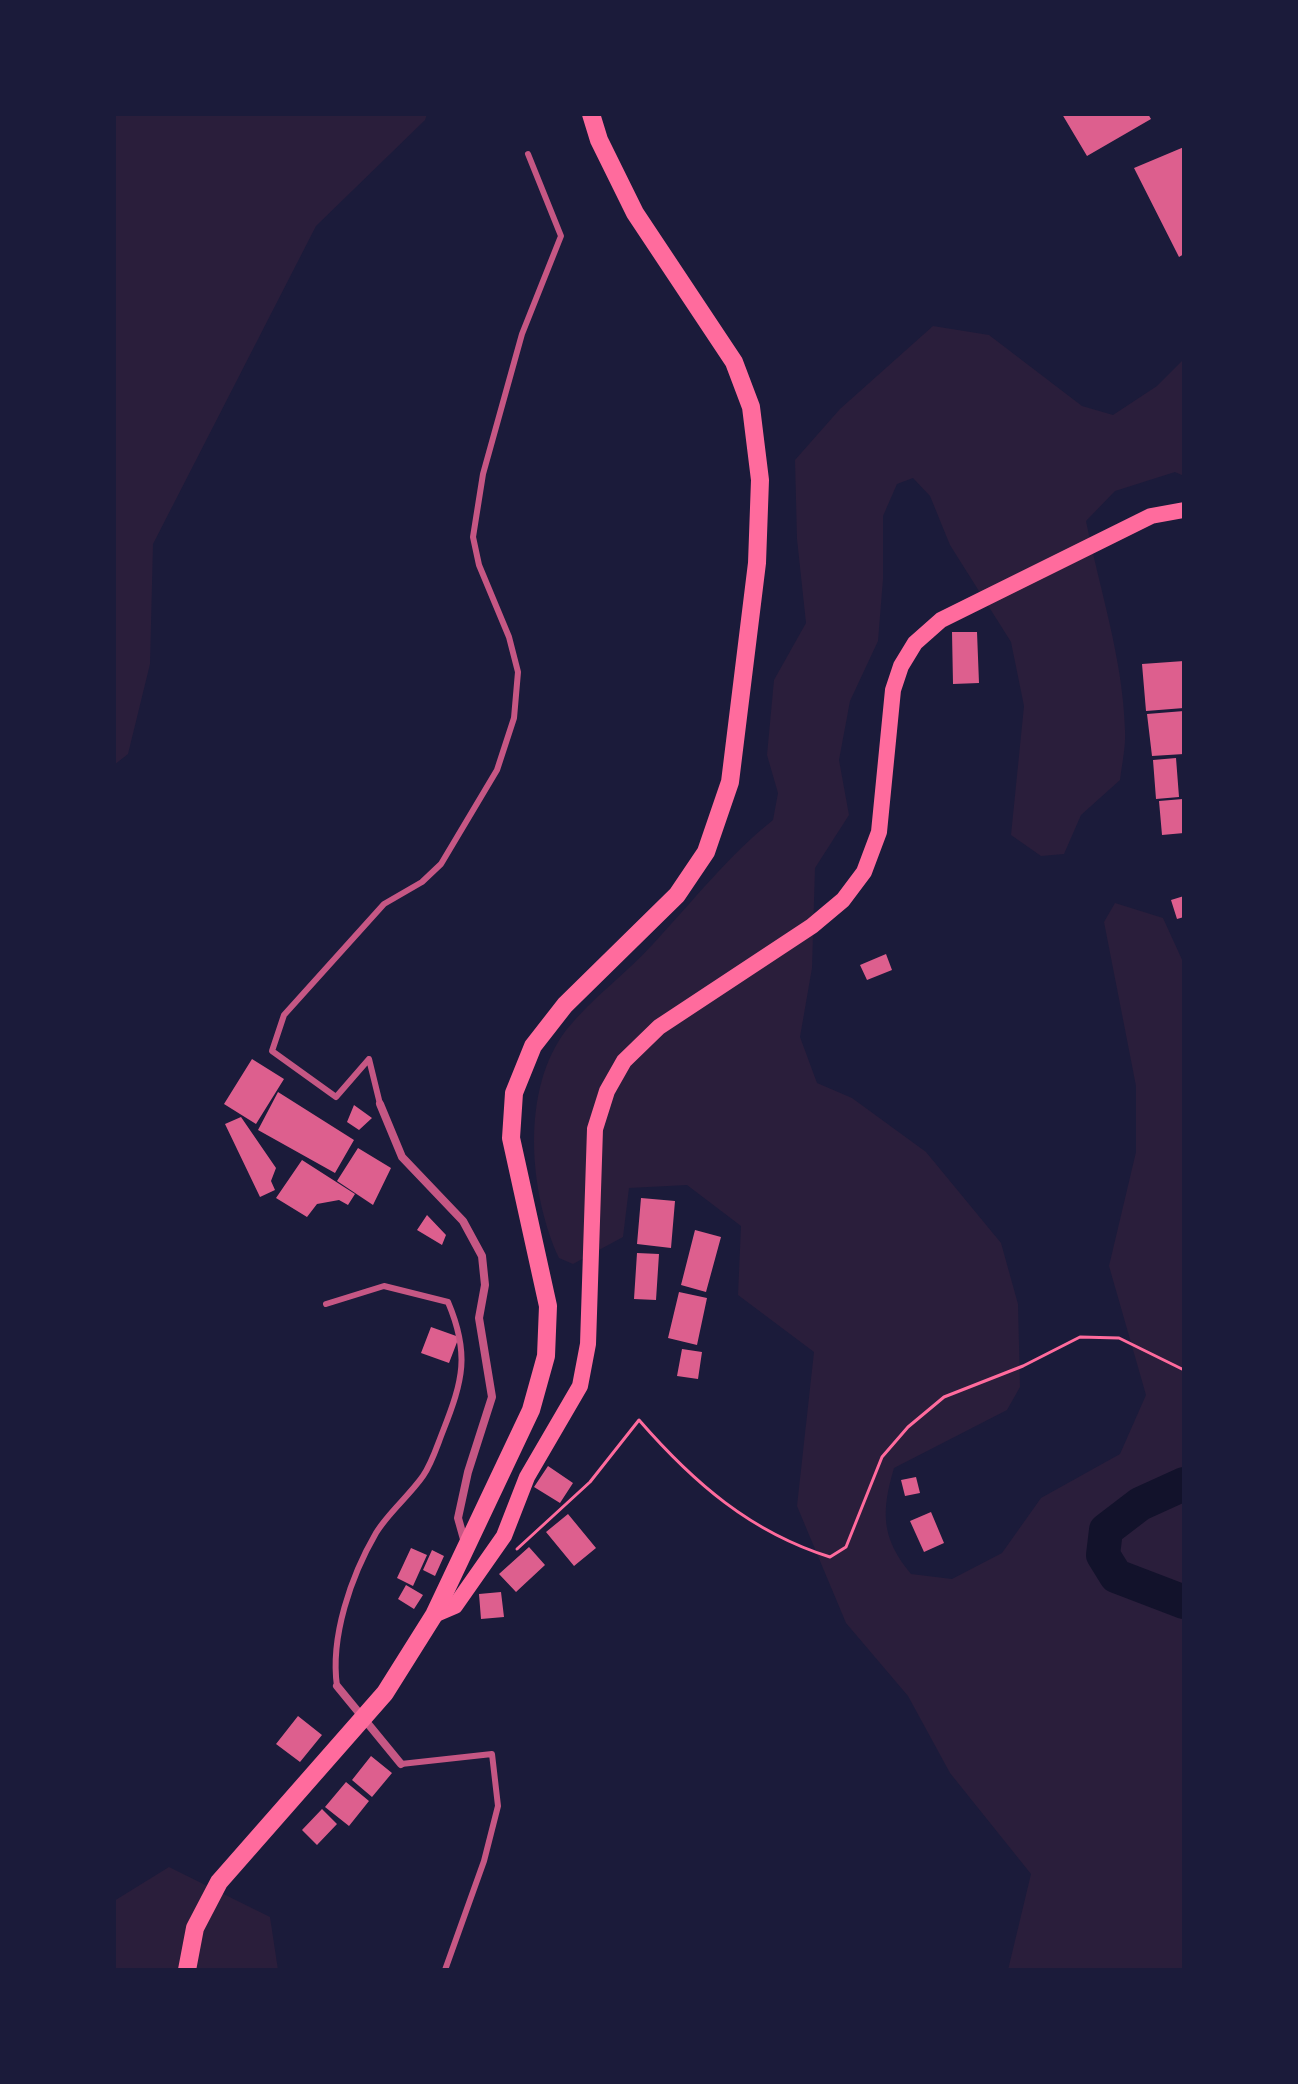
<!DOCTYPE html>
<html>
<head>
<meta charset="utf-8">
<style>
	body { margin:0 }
	#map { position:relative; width:1298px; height:2084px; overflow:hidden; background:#1b1b3a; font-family:Helvetica,sans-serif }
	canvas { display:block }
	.frame { position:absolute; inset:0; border:116px solid #1b1b3a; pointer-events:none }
</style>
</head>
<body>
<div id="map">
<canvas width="1298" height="2084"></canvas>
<div class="frame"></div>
</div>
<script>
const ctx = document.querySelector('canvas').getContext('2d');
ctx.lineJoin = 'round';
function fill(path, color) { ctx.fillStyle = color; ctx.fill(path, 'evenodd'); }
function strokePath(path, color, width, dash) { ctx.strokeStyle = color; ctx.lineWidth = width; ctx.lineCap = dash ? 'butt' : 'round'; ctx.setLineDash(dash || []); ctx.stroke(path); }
const green = new Path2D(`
	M 114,114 L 427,114 L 425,120 L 316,226 L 153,544 L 150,664 L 128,754 L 114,765 Z
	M 933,326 L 989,335 L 1082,406 L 1113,415 L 1157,386 L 1184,359 L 1184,476 L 1175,472 L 1115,491 L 1086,521 C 1100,591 1123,659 1125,730 C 1126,746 1122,764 1120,780 L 1081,815 L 1064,854 L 1041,856 L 1011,835 L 1024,706 L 1011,642 L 950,545 L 930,496 L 913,478 L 897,484 L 883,516 L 883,579 L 878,641 L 850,701 L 839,760 L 849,815 L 815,868 L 812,968 L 800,1037 L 817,1083 L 852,1098 L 926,1152 L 1001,1243 L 1018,1304 L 1020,1387 L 1007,1410 L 894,1468 C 881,1512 881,1538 911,1574 L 952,1579 L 1002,1553 L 1041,1498 L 1120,1454 L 1146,1395 L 1109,1266 L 1136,1152 L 1136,1086 L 1104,922 L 1115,903 L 1163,918 L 1184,964 L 1184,1970 L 1008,1970 L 1031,1874 L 950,1773 L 908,1696 L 846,1623 L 797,1506 L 814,1352 L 738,1295 L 741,1226 L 687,1185 L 629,1188 L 623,1237 L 573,1264 L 559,1258 C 529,1193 520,1089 567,1029 C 592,998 627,973 654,943 C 693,901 729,855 773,820 L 778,793 L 767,755 L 774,680 L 806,623 L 797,539 L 795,460 L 840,409 Z
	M 169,1867 L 270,1917 L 278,1970 L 114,1970 L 114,1901 Z`);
const river = new Path2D(`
	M 1184,1484 L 1140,1504 L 1106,1530 L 1103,1555 L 1116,1576 L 1184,1602`);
const building = new Path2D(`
	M 1062,114 L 1148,114 L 1151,119 L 1087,156 Z
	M 1184,147 L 1184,254 L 1179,257 L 1134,168 Z
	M 952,632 L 977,632 L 979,683 L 953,684 Z
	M 1184,661 L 1184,708 L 1146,711 L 1142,664 Z
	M 1184,711 L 1184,754 L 1152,756 L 1147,714 Z
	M 1176,758 L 1179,797 L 1156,799 L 1153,760 Z
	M 1183,799 L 1184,833 L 1162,835 L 1159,801 Z
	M 1184,896 L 1184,917 L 1177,919 L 1171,900 Z
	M 886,954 L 892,970 L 867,980 L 860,965 Z
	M 252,1059 L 284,1079 L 256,1124 L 224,1104 Z
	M 278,1092 L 354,1140 L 335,1173 L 258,1130 Z
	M 354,1105 L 372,1118 L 359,1130 L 347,1122 Z
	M 241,1117 L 276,1168 L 271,1181 L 275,1190 L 260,1197 L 225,1124 Z
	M 358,1148 L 391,1168 L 373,1205 L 337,1181 Z
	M 302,1160 L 355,1194 L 348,1205 L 339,1200 L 317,1204 L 307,1217 L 276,1198 Z
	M 641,1198 L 675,1201 L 671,1248 L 637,1244 Z
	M 427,1215 L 446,1235 L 442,1245 L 417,1230 Z
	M 695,1230 L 721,1237 L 706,1292 L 681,1285 Z
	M 637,1253 L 659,1254 L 656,1300 L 634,1299 Z
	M 679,1292 L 707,1298 L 697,1345 L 668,1338 Z
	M 431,1327 L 459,1337 L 449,1363 L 421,1353 Z
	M 682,1349 L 702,1352 L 698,1379 L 677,1376 Z
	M 548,1466 L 573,1483 L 560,1503 L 534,1487 Z
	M 916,1477 L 920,1493 L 905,1496 L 901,1480 Z
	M 931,1512 L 944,1543 L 924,1552 L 910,1521 Z
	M 568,1514 L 596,1548 L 574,1566 L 546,1532 Z
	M 529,1547 L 545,1565 L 516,1592 L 499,1574 Z
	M 411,1548 L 427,1555 L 413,1586 L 397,1578 Z
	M 432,1550 L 444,1556 L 435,1576 L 423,1570 Z
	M 406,1585 L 423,1595 L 414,1609 L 398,1599 Z
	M 501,1592 L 504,1617 L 481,1619 L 479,1594 Z
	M 298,1716 L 322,1735 L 300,1762 L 276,1744 Z
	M 371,1756 L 392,1773 L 372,1797 L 352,1780 Z
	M 346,1782 L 369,1801 L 349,1826 L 325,1807 Z
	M 322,1809 L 337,1824 L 317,1845 L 302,1830 Z`);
const path = new Path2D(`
	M 517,1549 L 590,1482 L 639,1420 C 693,1482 750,1532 830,1557 L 846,1547 L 882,1457 L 908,1427 L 944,1397 L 1023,1366 L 1080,1337 L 1119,1338 L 1184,1370`);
const service = new Path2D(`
	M 380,1104 L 369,1059 L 336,1097 L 272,1051 L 284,1015 L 384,904 L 422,882 L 441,864 L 497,770 L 514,718 L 518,672 L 509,637 L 479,565 L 473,537 L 483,474 L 522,334 L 561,236 L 528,154
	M 326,1304 L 384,1286 L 448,1302 C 470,1354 463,1380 443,1431 C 437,1446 432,1463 423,1476 C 409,1496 388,1513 376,1533 C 351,1576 330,1637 337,1686
	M 401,1764 L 492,1754 L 498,1806 L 484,1861 L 445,1970`);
const minor = new Path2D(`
	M 380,1104 L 402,1157 L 463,1221 L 482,1256 L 485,1285 L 479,1318 L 492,1397 L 468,1472 L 458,1518 L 465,1543
	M 337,1686 L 401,1764`);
const secondary = new Path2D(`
	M 434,1615 L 455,1606 L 504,1536 L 527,1477 L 580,1386 L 588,1344 L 595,1129 L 607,1091 L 624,1061 L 659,1027 L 812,926 L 843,900 L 864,872 L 879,832 L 893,690 L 901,666 L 915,643 L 941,620 L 1151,516 L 1184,510`);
const trunk = new Path2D(`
	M 187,1970 L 195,1928 L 219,1882 L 385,1693 L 434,1615 L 531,1410 L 546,1356 L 548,1306 L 511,1138 L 514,1093 L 533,1046 L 565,1005 L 677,895 L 706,852 L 730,782 L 757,563 L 760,480 L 751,407 L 734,362 L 635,213 L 599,140 L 591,114`);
fill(green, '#2a1e3b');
strokePath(river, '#12122b', 34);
fill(building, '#dd5f8e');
strokePath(path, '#ff6b9d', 3);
strokePath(service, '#c65784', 6);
strokePath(minor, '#c65784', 8);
strokePath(secondary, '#ff6b9d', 16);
strokePath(trunk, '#ff6b9d', 18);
</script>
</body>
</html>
